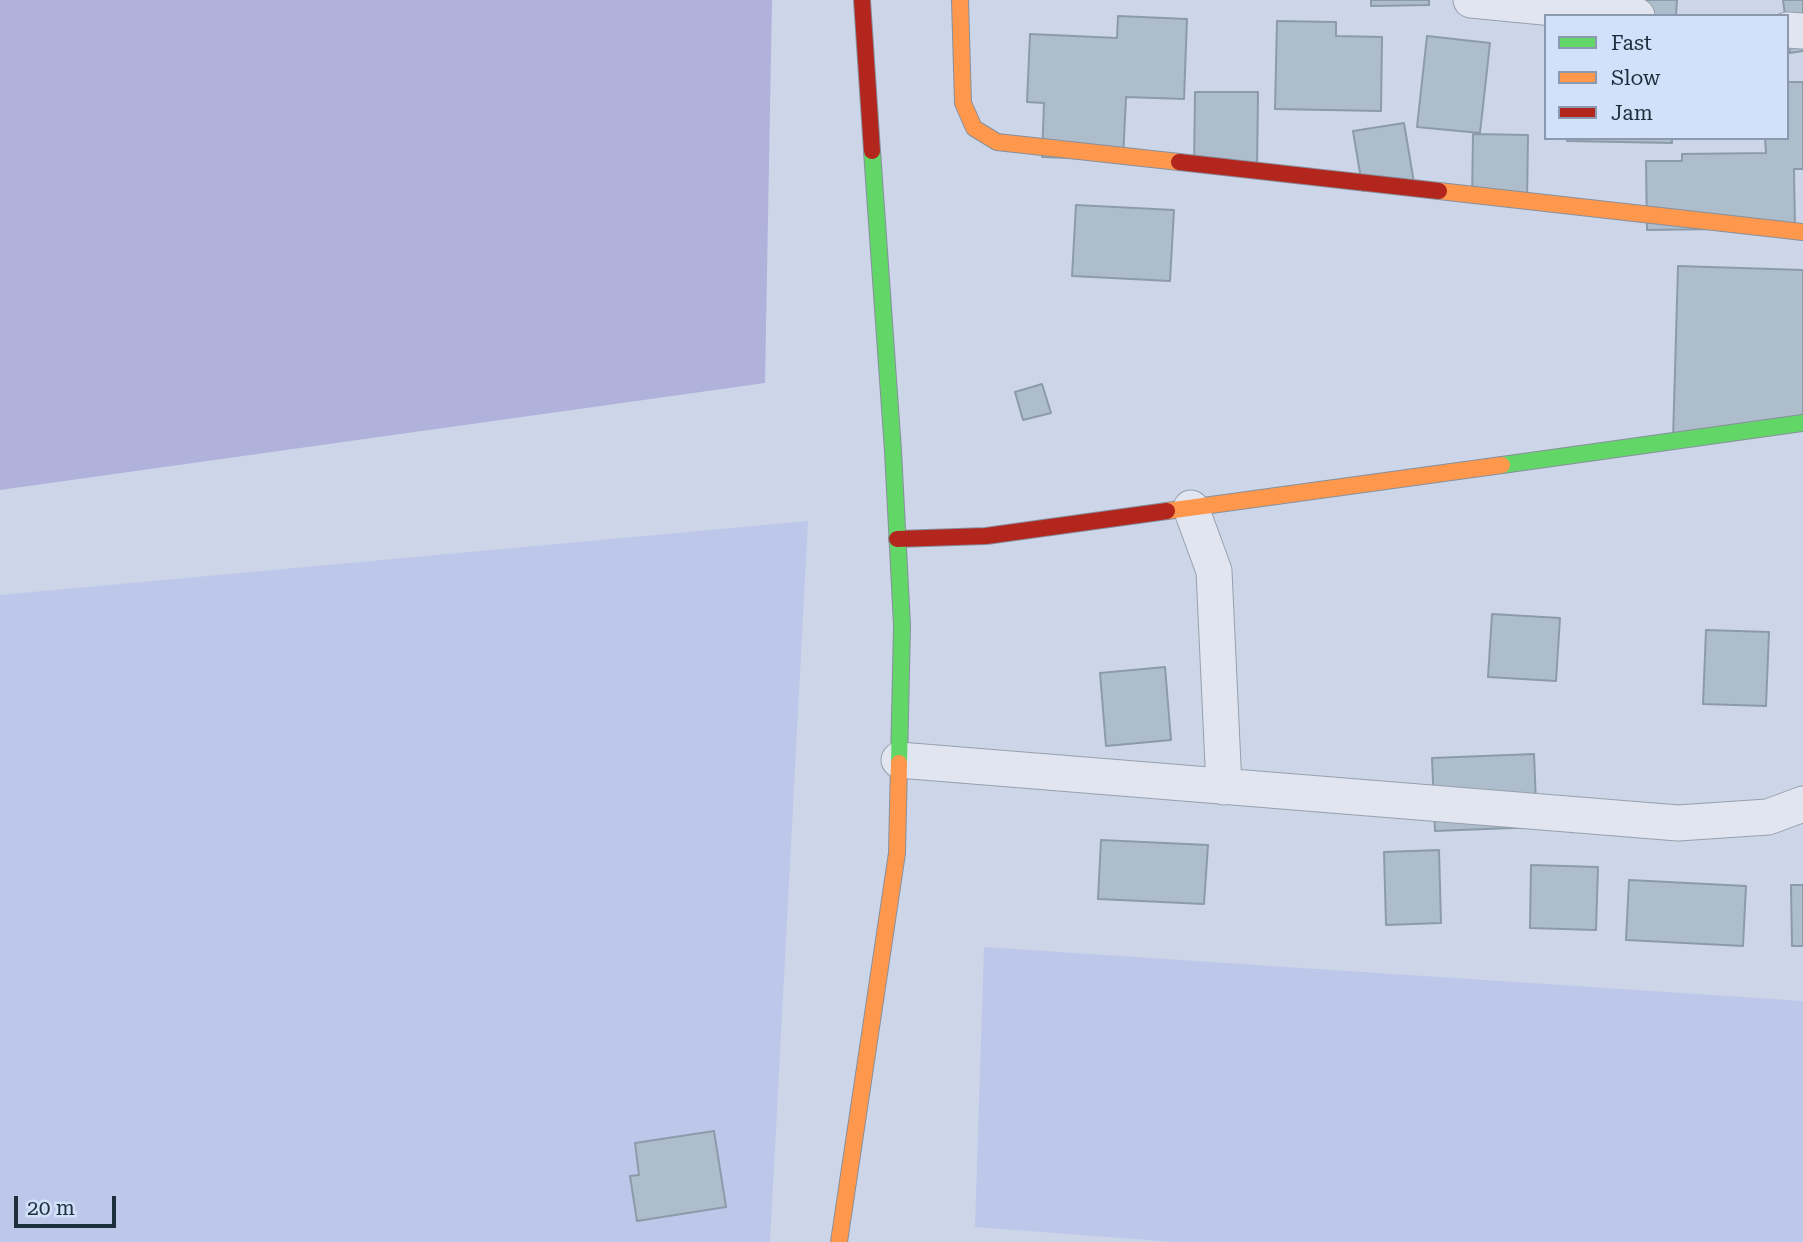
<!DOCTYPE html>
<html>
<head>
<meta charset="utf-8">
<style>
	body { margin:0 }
	#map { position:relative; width:1803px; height:1242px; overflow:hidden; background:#cdd6e8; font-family:"Roboto Serif",serif }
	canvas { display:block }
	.legend { position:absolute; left:1544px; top:14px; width:245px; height:126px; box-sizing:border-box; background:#d3e0f9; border:2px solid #8a99ae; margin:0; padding:9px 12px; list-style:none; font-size:21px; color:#1d2f3d }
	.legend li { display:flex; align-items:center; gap:14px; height:35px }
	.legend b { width:35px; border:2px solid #8a99ae }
	.scale { position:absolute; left:14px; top:1196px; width:102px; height:32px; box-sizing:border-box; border:4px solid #1d2f3d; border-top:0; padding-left:9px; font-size:21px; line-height:24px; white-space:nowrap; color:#1d2f3d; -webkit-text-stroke:5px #d3e0f9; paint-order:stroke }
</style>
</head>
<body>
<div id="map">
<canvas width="1803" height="1242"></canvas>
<ul class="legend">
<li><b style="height:9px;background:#63d668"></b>Fast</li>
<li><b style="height:9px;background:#ff974d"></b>Slow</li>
<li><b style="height:9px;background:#b3261e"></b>Jam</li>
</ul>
<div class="scale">20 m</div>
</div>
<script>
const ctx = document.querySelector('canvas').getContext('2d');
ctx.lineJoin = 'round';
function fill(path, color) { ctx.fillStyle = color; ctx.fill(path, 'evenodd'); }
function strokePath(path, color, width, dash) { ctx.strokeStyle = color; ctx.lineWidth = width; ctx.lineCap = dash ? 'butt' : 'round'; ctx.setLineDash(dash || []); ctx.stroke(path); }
const farmland = new Path2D(`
	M 808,521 L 770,1242 L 0,1242 L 0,595 Z
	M 984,947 L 1803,1001 L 1803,1242 L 1174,1242 L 975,1227 Z`);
const green = new Path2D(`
	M 0,0 L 772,0 L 765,383 L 0,490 Z`);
const building = new Path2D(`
	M 1371,0 L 1429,0 L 1429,5 L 1371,6 Z
	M 1587,0 L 1677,0 L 1676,16 L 1586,16 Z
	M 1783,0 L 1803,0 L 1803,51 L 1790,53 Z
	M 1118,16 L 1187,19 L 1184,99 L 1126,97 L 1123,160 L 1042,157 L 1044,103 L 1027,102 L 1030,34 L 1117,38 Z
	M 1277,21 L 1336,22 L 1336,36 L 1382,37 L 1381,111 L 1275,109 Z
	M 1427,36 L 1490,43 L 1480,133 L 1417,127 Z
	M 1787,82 L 1803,82 L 1803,169 L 1794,169 L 1795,228 L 1647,230 L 1646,161 L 1682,161 L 1682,154 L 1766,153 L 1765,138 L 1787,138 Z
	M 1195,92 L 1258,92 L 1257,171 L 1194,170 Z
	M 1404,123 L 1414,183 L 1363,191 L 1353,131 Z
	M 1473,134 L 1528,135 L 1527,203 L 1472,202 Z
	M 1567,138 L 1672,138 L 1672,143 L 1567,141 Z
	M 1076,205 L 1174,210 L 1170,281 L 1072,276 Z
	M 1678,266 L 1803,270 L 1803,428 L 1673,440 Z
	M 1042,384 L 1051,413 L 1023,420 L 1015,392 Z
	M 1492,614 L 1560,618 L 1556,681 L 1488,677 Z
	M 1706,630 L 1769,632 L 1766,706 L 1703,704 Z
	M 1165,667 L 1171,740 L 1106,746 L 1100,673 Z
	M 1534,754 L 1537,827 L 1435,831 L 1432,758 Z
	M 1101,840 L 1208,845 L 1204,904 L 1098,899 Z
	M 1439,850 L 1441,923 L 1386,925 L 1384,852 Z
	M 1531,865 L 1598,867 L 1596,930 L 1530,928 Z
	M 1629,880 L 1746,886 L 1743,946 L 1626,940 Z
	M 1791,885 L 1803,885 L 1803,946 L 1792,946 Z
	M 714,1131 L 726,1207 L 637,1221 L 630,1176 L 639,1175 L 635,1143 Z`);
const street = new Path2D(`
	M 1471,0 L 1637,16
	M 1787,30 L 1803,31
	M 1191,508 L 1214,571 L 1224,787
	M 899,760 L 1678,823 L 1768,817 L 1803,804`);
const fast = new Path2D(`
	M 872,151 L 893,451 L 902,625 L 899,763
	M 1502,465 L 1803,423`);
const slow = new Path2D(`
	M 960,0 L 963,103 L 974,128 L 997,142 L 1179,162
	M 1439,191 L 1803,232
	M 1167,511 L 1502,465
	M 839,1242 L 897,853 L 899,763`);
const jam = new Path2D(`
	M 862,0 L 872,151
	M 1179,162 L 1439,191
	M 897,539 L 986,536 L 1167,511`);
fill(farmland, '#bcc7e9');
fill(green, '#b0b2dc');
fill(building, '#aebdcc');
strokePath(building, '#8c9ba9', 2);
strokePath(street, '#96a0ad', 37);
strokePath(fast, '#86909d', 18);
strokePath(slow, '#86909d', 18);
strokePath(jam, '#86909d', 18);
strokePath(street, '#e0e5ef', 35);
strokePath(fast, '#63d668', 16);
strokePath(slow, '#ff974d', 16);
strokePath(jam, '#b3261e', 16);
</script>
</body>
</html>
